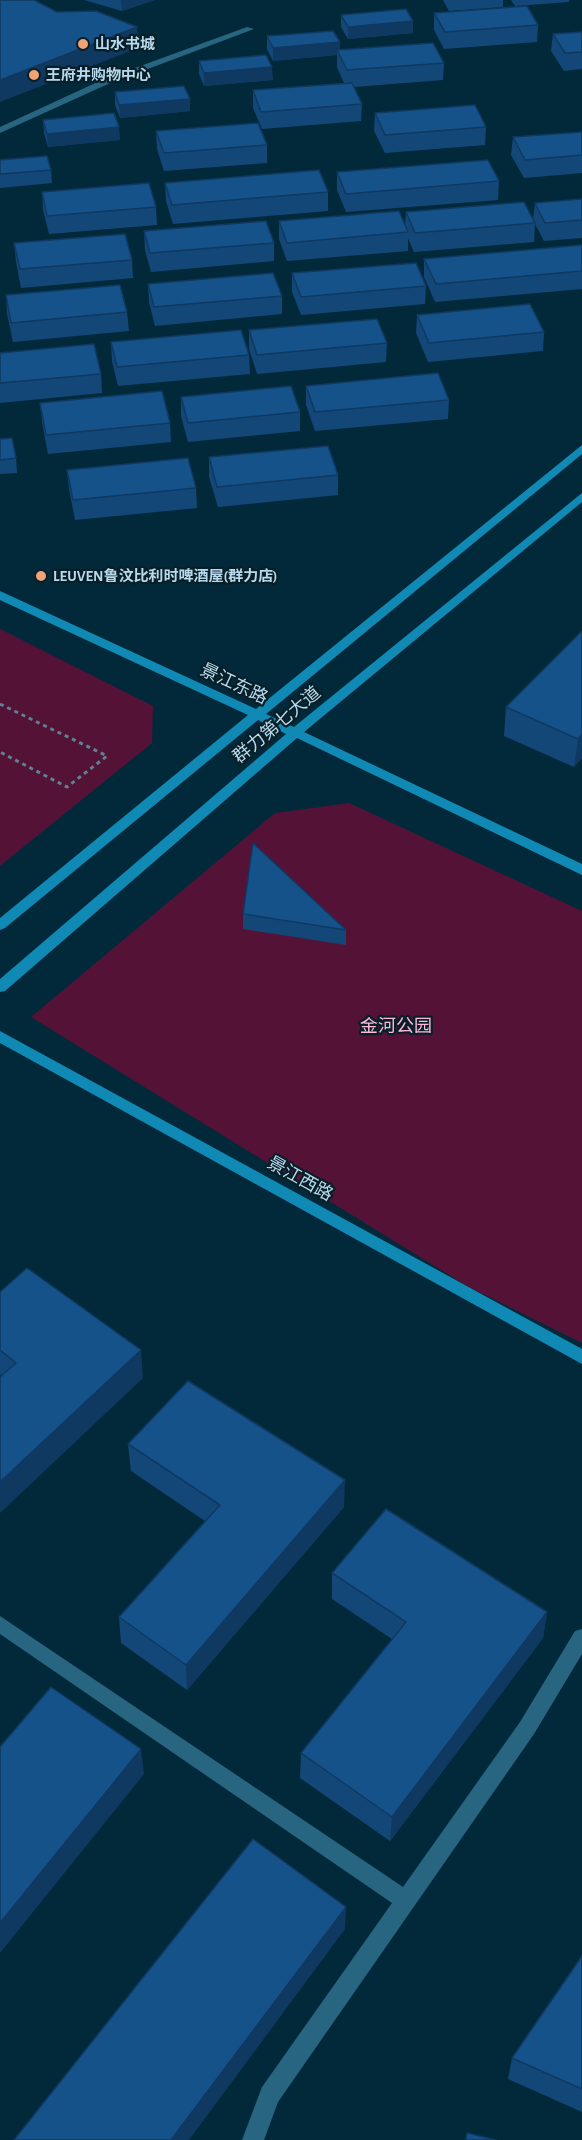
<!DOCTYPE html>
<html>
<head>
<meta charset="utf-8">
<style>
	body { margin:0 }
	canvas { display:block; background:#01293a }
</style>
</head>
<body>
<canvas width="582" height="2140"></canvas>
<script>
const ctx = document.querySelector('canvas').getContext('2d');
ctx.lineJoin = 'round';
function fill(path, color) { ctx.fillStyle = color; ctx.fill(path, 'evenodd'); }
function strokePath(path, color, width, dash) { ctx.strokeStyle = color; ctx.lineWidth = width; ctx.lineCap = dash ? 'butt' : 'round'; ctx.setLineDash(dash || []); ctx.stroke(path); }
function drawText(font, color, halo, rows, align = 'center') {
  ctx.font = font + ' "Alegreya Sans","Noto Sans SC",sans-serif'; ctx.lineWidth = 4.5; ctx.setLineDash([]); ctx.textBaseline = 'middle'; ctx.strokeStyle = halo; ctx.fillStyle = color; for (const [text, x, y, turn = 0] of rows) {
    ctx.save(); ctx.translate(x, y); ctx.rotate((+turn || 0) * Math.PI / 180); ctx.textAlign = isNaN(turn) ? turn : align; if (halo) ctx.strokeText(text, 0, 0); ctx.fillText(text, 0, 0); ctx.restore();
  }
}
const green = new Path2D(`
	M 0,629 L 153,706 L 152,743 L 0,866 Z
	M 349,803 L 582,911 L 582,1343 L 467,1286 L 31,1017 L 275,813 Z`);
const path = new Path2D(`
	M 0,704 L 107,756 L 67,787 L 0,752`);
const minor = new Path2D(`
	M 247,27 L 254,29 L 108,84 L 0,133 L 0,127 L 102,80 Z
	M 0,1616 L 403,1887 L 520,1722 L 575,1631 L 582,1629 L 582,1654 L 534,1734 L 278,2102 L 264,2140 L 242,2140 L 262,2087 L 392,1903 L 0,1634 Z`);
const secondary = new Path2D(`
	M 582,445 L 582,454 L 266,714 L 294,727 L 582,493 L 582,502 L 304,732 L 582,864 L 582,875 L 297,738 L 5,991 L 0,992 L 0,979 L 286,734 L 258,720 L 5,928 L 0,930 L 0,918 L 248,715 L 0,600 L 0,591 L 256,709 Z
	M 0,1031 L 582,1349 L 582,1364 L 0,1043 Z`);
const wall = new Path2D(`
	M 84,0 L 155,0 L 122,11 Z
	M 443,0 L 503,0 L 503,7 L 449,11 Z
	M 511,0 L 569,0 L 569,2 L 515,6 Z
	M 434,13 L 538,25 L 537,42 L 444,49 L 434,30 Z
	M 341,15 L 413,21 L 413,33 L 348,39 L 341,27 Z
	M 582,32 L 582,69 L 564,71 L 551,51 L 553,34 Z
	M 267,36 L 340,50 L 444,63 L 443,80 L 354,87 L 362,104 L 361,121 L 262,129 L 253,108 L 253,90 L 344,83 L 337,67 L 337,55 L 273,61 L 267,49 Z
	M 199,61 L 273,80 L 204,86 L 199,74 Z
	M 115,92 L 190,111 L 120,118 L 115,105 Z
	M 375,113 L 486,127 L 485,145 L 385,153 L 374,131 Z
	M 43,120 L 120,140 L 48,147 L 44,133 Z
	M 156,131 L 267,145 L 267,163 L 164,171 L 157,149 Z
	M 582,132 L 582,173 L 524,178 L 511,155 L 513,137 Z
	M 0,160 L 51,170 L 52,183 L 0,188 Z
	M 337,172 L 499,181 L 498,200 L 346,212 L 337,190 Z
	M 165,183 L 328,192 L 328,211 L 173,224 L 166,201 Z
	M 42,192 L 156,207 L 157,225 L 49,234 L 43,210 Z
	M 582,199 L 582,238 L 544,241 L 535,224 L 534,242 L 414,252 L 408,238 L 408,251 L 287,261 L 279,239 L 279,221 L 405,225 L 406,212 L 533,220 L 535,203 Z
	M 144,231 L 274,243 L 274,261 L 151,272 L 145,250 Z
	M 14,243 L 132,260 L 133,278 L 21,288 L 16,262 Z
	M 582,245 L 582,289 L 435,302 L 424,277 L 424,259 Z
	M 292,273 L 426,286 L 425,304 L 301,315 L 292,292 Z
	M 148,284 L 282,296 L 282,314 L 155,326 L 149,302 Z
	M 6,295 L 127,312 L 129,331 L 13,342 L 7,314 Z
	M 417,315 L 544,332 L 543,351 L 428,362 L 416,333 Z
	M 249,330 L 387,343 L 386,362 L 257,374 L 249,349 Z
	M 111,342 L 249,355 L 250,374 L 118,386 L 112,361 Z
	M 0,353 L 101,374 L 102,393 L 0,403 Z
	M 306,386 L 449,400 L 448,419 L 315,431 L 306,405 Z
	M 181,397 L 300,412 L 300,431 L 188,442 L 181,416 Z
	M 40,403 L 170,423 L 171,442 L 48,454 L 42,422 Z
	M 0,439 L 16,458 L 17,473 L 0,474 Z
	M 209,457 L 338,475 L 338,495 L 218,507 L 209,477 Z
	M 67,470 L 196,488 L 197,508 L 75,520 L 69,489 Z
	M 582,631 L 582,758 L 574,767 L 504,736 L 506,707 Z
	M 243,914 L 346,930 L 346,945 L 243,929 Z
	M 0,1292 L 143,1378 L 1,1375 L 0,1374 Z
	M 128,1444 L 344,1507 L 187,1690 L 121,1643 L 119,1617 L 205,1521 L 131,1471 Z
	M 332,1573 L 547,1612 L 543,1638 L 390,1841 L 300,1778 L 301,1753 L 392,1639 L 332,1599 Z
	M 582,1956 L 582,2112 L 508,2079 L 512,2058 Z`);
const shadedWall = new Path2D(`
	M 121,0 L 155,0 L 122,11 Z
	M 413,21 L 413,33 L 348,39 L 348,27 Z
	M 137,27 L 138,48 L 0,102 L 0,80 Z
	M 340,42 L 340,55 L 337,50 L 337,55 L 273,61 L 273,48 Z
	M 272,67 L 273,80 L 204,86 L 204,73 Z
	M 190,99 L 190,111 L 120,118 L 119,105 Z
	M 119,127 L 120,140 L 48,147 L 47,134 Z
	M 582,734 L 582,758 L 574,767 L 578,739 Z
	M 141,1350 L 143,1378 L 0,1513 L 0,1482 Z
	M 345,1480 L 344,1507 L 187,1690 L 186,1665 Z
	M 547,1612 L 543,1638 L 390,1841 L 392,1817 Z
	M 141,1749 L 144,1774 L 0,1953 L 0,1923 Z
	M 346,1907 L 345,1929 L 189,2140 L 171,2140 Z`);
const building = new Path2D(`
	M 0,0 L 34,0 L 57,12 L 96,11 L 137,27 L 0,80 Z
	M 527,6 L 538,25 L 445,32 L 434,13 Z
	M 406,9 L 413,21 L 348,27 L 341,15 Z
	M 333,31 L 340,42 L 273,48 L 267,36 Z
	M 582,32 L 582,52 L 565,53 L 553,34 Z
	M 433,43 L 444,63 L 347,70 L 337,50 Z
	M 266,55 L 272,67 L 204,73 L 199,61 Z
	M 352,83 L 362,104 L 261,112 L 253,90 Z
	M 184,86 L 190,99 L 119,105 L 115,92 Z
	M 475,105 L 486,127 L 385,135 L 375,113 Z
	M 114,113 L 119,127 L 47,134 L 43,120 Z
	M 258,123 L 267,145 L 164,153 L 156,131 Z
	M 582,132 L 582,155 L 525,160 L 513,137 Z
	M 47,156 L 51,170 L 0,174 L 0,160 Z
	M 488,160 L 499,181 L 346,194 L 337,172 Z
	M 319,170 L 328,192 L 172,205 L 165,183 Z
	M 149,183 L 156,207 L 47,216 L 42,192 Z
	M 582,199 L 582,220 L 545,223 L 535,203 Z
	M 524,202 L 535,223 L 415,233 L 406,212 Z
	M 399,211 L 408,232 L 287,243 L 279,221 Z
	M 266,221 L 274,243 L 150,253 L 144,231 Z
	M 125,234 L 132,260 L 20,269 L 14,243 Z
	M 582,245 L 582,271 L 436,284 L 424,259 Z
	M 416,263 L 426,286 L 301,297 L 292,273 Z
	M 273,273 L 282,296 L 154,307 L 148,284 Z
	M 120,285 L 127,312 L 11,323 L 6,295 Z
	M 530,304 L 544,332 L 429,343 L 417,315 Z
	M 377,319 L 387,343 L 257,355 L 249,330 Z
	M 241,330 L 249,355 L 117,367 L 111,342 Z
	M 94,344 L 101,374 L 0,383 L 0,353 Z
	M 438,373 L 449,400 L 315,412 L 306,386 Z
	M 291,386 L 300,412 L 188,423 L 181,397 Z
	M 162,391 L 170,423 L 46,435 L 40,403 Z
	M 12,438 L 16,458 L 0,460 L 0,439 Z
	M 328,446 L 338,475 L 217,487 L 209,457 Z
	M 188,458 L 196,488 L 73,500 L 67,470 Z
	M 582,631 L 582,734 L 578,739 L 506,707 Z
	M 253,843 L 346,930 L 243,914 Z
	M 27,1268 L 141,1350 L 0,1482 L 0,1377 L 16,1363 L 0,1350 L 0,1292 Z
	M 188,1381 L 345,1480 L 186,1665 L 119,1617 L 220,1505 L 128,1444 Z
	M 386,1509 L 547,1612 L 392,1817 L 301,1753 L 406,1622 L 332,1573 Z
	M 51,1687 L 141,1749 L 0,1923 L 0,1747 Z
	M 253,1839 L 346,1907 L 171,2140 L 14,2140 Z
	M 582,1956 L 582,2089 L 512,2058 Z
	M 467,2133 L 496,2140 L 466,2140 Z`);
const markers = [
	[83,44,6,"#efa376"],
	[34,75,6,"#efa376"],
	[41,576,6,"#efa376"]
];
const farPoinames = [
	["山水书城",95,44],
	["王府井购物中心",46,75],
	["LEUVEN鲁汶比利时啤酒屋(群力店)",53,576]
];
const streetNames = [
	["景江东路",234,684,25],
	["群力第七大道",277,725,-40],
	["景江西路",300,1179,29]
];
const parkNames = [
	["金河公园",396,1027]
];
fill(green, '#541237');
strokePath(path, '#5d8293', 3, [4, 4]);
fill(minor, '#286581');
fill(secondary, '#1089b5');
fill(wall, '#134777');
fill(shadedWall, '#0f3961');
fill(building, '#16528a');
strokePath(building, '#0f3961', 1.5);
for (const [x, y, r, color] of markers) { const dot = new Path2D(); dot.arc(x, y, r, 0, 2 * Math.PI); ctx.fillStyle = color; ctx.fill(dot); strokePath(dot, '#081f29', 2); }
drawText('bold 15px', '#b7d9eb', '#081f29', farPoinames, 'left');
drawText('18px', '#b7d9eb', '#081f29', streetNames);
drawText('18px', '#fdbbd8', '#081f29', parkNames);
</script>
</body>
</html>
